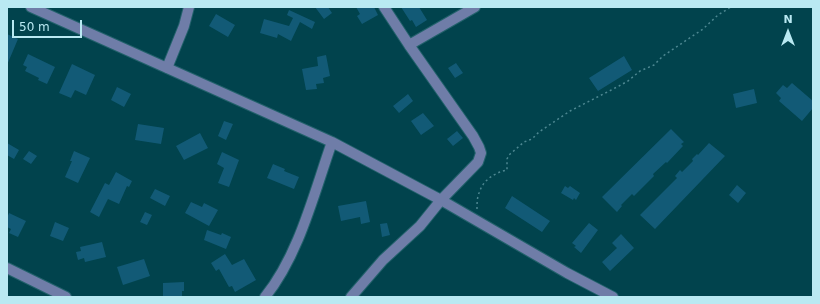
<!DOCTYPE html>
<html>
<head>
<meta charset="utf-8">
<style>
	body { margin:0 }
	#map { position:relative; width:820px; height:304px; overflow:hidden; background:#01434d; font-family:"DejaVu Sans",sans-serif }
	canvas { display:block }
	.frame { position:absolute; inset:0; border:8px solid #b9e9f2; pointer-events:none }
	.north { position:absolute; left:768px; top:12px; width:40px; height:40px; -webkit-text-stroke:3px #01434d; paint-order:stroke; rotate:0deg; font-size:11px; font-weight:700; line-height:16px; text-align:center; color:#b9e9f2 }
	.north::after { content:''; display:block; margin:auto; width:14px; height:18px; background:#b9e9f2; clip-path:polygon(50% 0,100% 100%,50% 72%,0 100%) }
	.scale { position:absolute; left:12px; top:20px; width:70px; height:18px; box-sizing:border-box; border:2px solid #b9e9f2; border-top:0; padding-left:5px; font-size:12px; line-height:14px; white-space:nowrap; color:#b9e9f2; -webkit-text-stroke:3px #01434d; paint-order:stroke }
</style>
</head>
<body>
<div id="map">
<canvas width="820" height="304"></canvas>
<div class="frame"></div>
<div class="north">N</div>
<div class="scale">50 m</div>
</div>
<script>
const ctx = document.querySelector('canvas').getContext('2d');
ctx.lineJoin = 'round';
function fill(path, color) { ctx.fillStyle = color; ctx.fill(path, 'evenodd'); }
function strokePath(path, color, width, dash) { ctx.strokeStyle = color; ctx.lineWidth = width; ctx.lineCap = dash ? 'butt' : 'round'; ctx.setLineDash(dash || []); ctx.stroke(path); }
const building = new Path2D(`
	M 315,7 L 328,7 L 332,13 L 324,19 Z
	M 356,7 L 374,7 L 378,15 L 362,24 L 357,16 L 360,14 Z
	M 401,7 L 419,7 L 427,20 L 416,27 L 412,20 L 410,21 Z
	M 289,10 L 315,22 L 312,29 L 300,22 L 291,41 L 278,34 L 277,38 L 260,33 L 264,19 L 289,26 L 293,18 L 287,15 Z
	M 216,14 L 235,25 L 228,37 L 209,26 Z
	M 7,34 L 18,39 L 7,65 Z
	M 28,54 L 55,67 L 47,84 L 38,80 L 39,78 L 25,71 L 27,67 L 23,65 Z
	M 326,55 L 330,76 L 323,78 L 324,83 L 316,84 L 317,89 L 306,90 L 302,69 L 318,66 L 317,57 Z
	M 624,56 L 632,70 L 598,91 L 589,78 Z
	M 456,63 L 463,73 L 455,78 L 448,68 Z
	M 72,64 L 95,75 L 86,95 L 75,90 L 71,98 L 59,93 Z
	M 792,83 L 813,101 L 813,108 L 802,121 L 779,101 L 781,98 L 776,93 L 783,85 L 787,88 Z
	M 117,87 L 131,94 L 124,107 L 111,100 Z
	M 754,89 L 757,103 L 736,108 L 733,94 Z
	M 408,94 L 413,101 L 399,113 L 393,106 Z
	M 423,113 L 434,126 L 421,135 L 411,121 Z
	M 224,121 L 233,124 L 226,140 L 218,136 Z
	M 138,124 L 164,128 L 161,144 L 135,140 Z
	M 671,129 L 684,142 L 681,144 L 683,146 L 667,163 L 666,162 L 653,174 L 654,176 L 634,196 L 632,194 L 621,205 L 622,206 L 617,212 L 602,197 Z
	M 457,131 L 463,138 L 453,146 L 447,139 Z
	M 200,133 L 208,148 L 184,160 L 176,146 Z
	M 7,143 L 19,150 L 14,159 L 7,155 Z
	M 709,143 L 725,156 L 655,229 L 640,215 L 677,178 L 675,176 L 680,170 L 682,172 L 693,161 L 692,159 L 697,154 L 698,155 Z
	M 29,151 L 37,156 L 31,164 L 23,159 Z
	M 74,151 L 90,158 L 78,183 L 65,177 L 72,161 L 70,161 Z
	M 222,152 L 239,160 L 229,187 L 218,183 L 224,168 L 217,164 Z
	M 273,164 L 285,169 L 284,171 L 299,177 L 294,189 L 267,178 Z
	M 116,172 L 132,181 L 129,187 L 127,186 L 119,204 L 108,199 L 99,217 L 90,212 L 105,183 L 109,185 Z
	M 737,185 L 746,193 L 738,203 L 729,195 Z
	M 565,186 L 568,188 L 570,186 L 580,193 L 576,200 L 574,198 L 573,200 L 561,193 Z
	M 155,189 L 170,196 L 165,206 L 150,198 Z
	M 512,196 L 550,221 L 542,232 L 505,208 Z
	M 366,201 L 370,222 L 361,224 L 360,217 L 341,221 L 338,206 Z
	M 191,202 L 202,207 L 204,203 L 218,210 L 209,226 L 185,213 Z
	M 145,212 L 152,215 L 147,225 L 140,222 Z
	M 9,213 L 26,221 L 18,237 L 9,233 L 11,229 L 7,227 L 7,218 Z
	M 55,222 L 69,228 L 63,241 L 50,236 Z
	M 387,223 L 390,235 L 382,237 L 380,224 Z
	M 589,223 L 598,230 L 581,253 L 574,247 L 576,246 L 572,243 Z
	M 207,230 L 221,235 L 222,233 L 231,237 L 226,249 L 204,240 Z
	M 621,234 L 634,248 L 610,271 L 602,262 L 617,248 L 612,243 Z
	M 102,242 L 106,257 L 85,262 L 84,258 L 78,260 L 76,252 L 81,251 L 80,247 Z
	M 225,254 L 232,265 L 244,259 L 256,280 L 235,292 L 232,286 L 229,287 L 219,269 L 216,271 L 211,263 Z
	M 144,259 L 150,276 L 123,285 L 117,267 Z
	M 184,282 L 184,291 L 182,291 L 182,297 L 163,296 L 163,283 Z`);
const path = new Path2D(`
	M 477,209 C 477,204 477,198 479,193 C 483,180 494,173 507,170 L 507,159 L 509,155 L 524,142 L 532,139 L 539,132 L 570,111 L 619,86 L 628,81 L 640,71 L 654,65 L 663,56 L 703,29 L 718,15 L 731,7`);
const minor = new Path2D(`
	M 31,7 L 332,142 L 441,200 L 567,273 L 613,297
	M 409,45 L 475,7
	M 167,68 L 184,26 L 189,7
	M 7,268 L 66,297
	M 265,297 C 299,255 314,193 332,142
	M 351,297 L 383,260 L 420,226 L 441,200 L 478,162 L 481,153 L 479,147 L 473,136 L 409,45 L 384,7`);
fill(building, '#125a76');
strokePath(minor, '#22616b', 12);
strokePath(path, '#4d8791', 1.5, [2, 3]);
strokePath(minor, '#6f7da8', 10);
</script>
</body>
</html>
